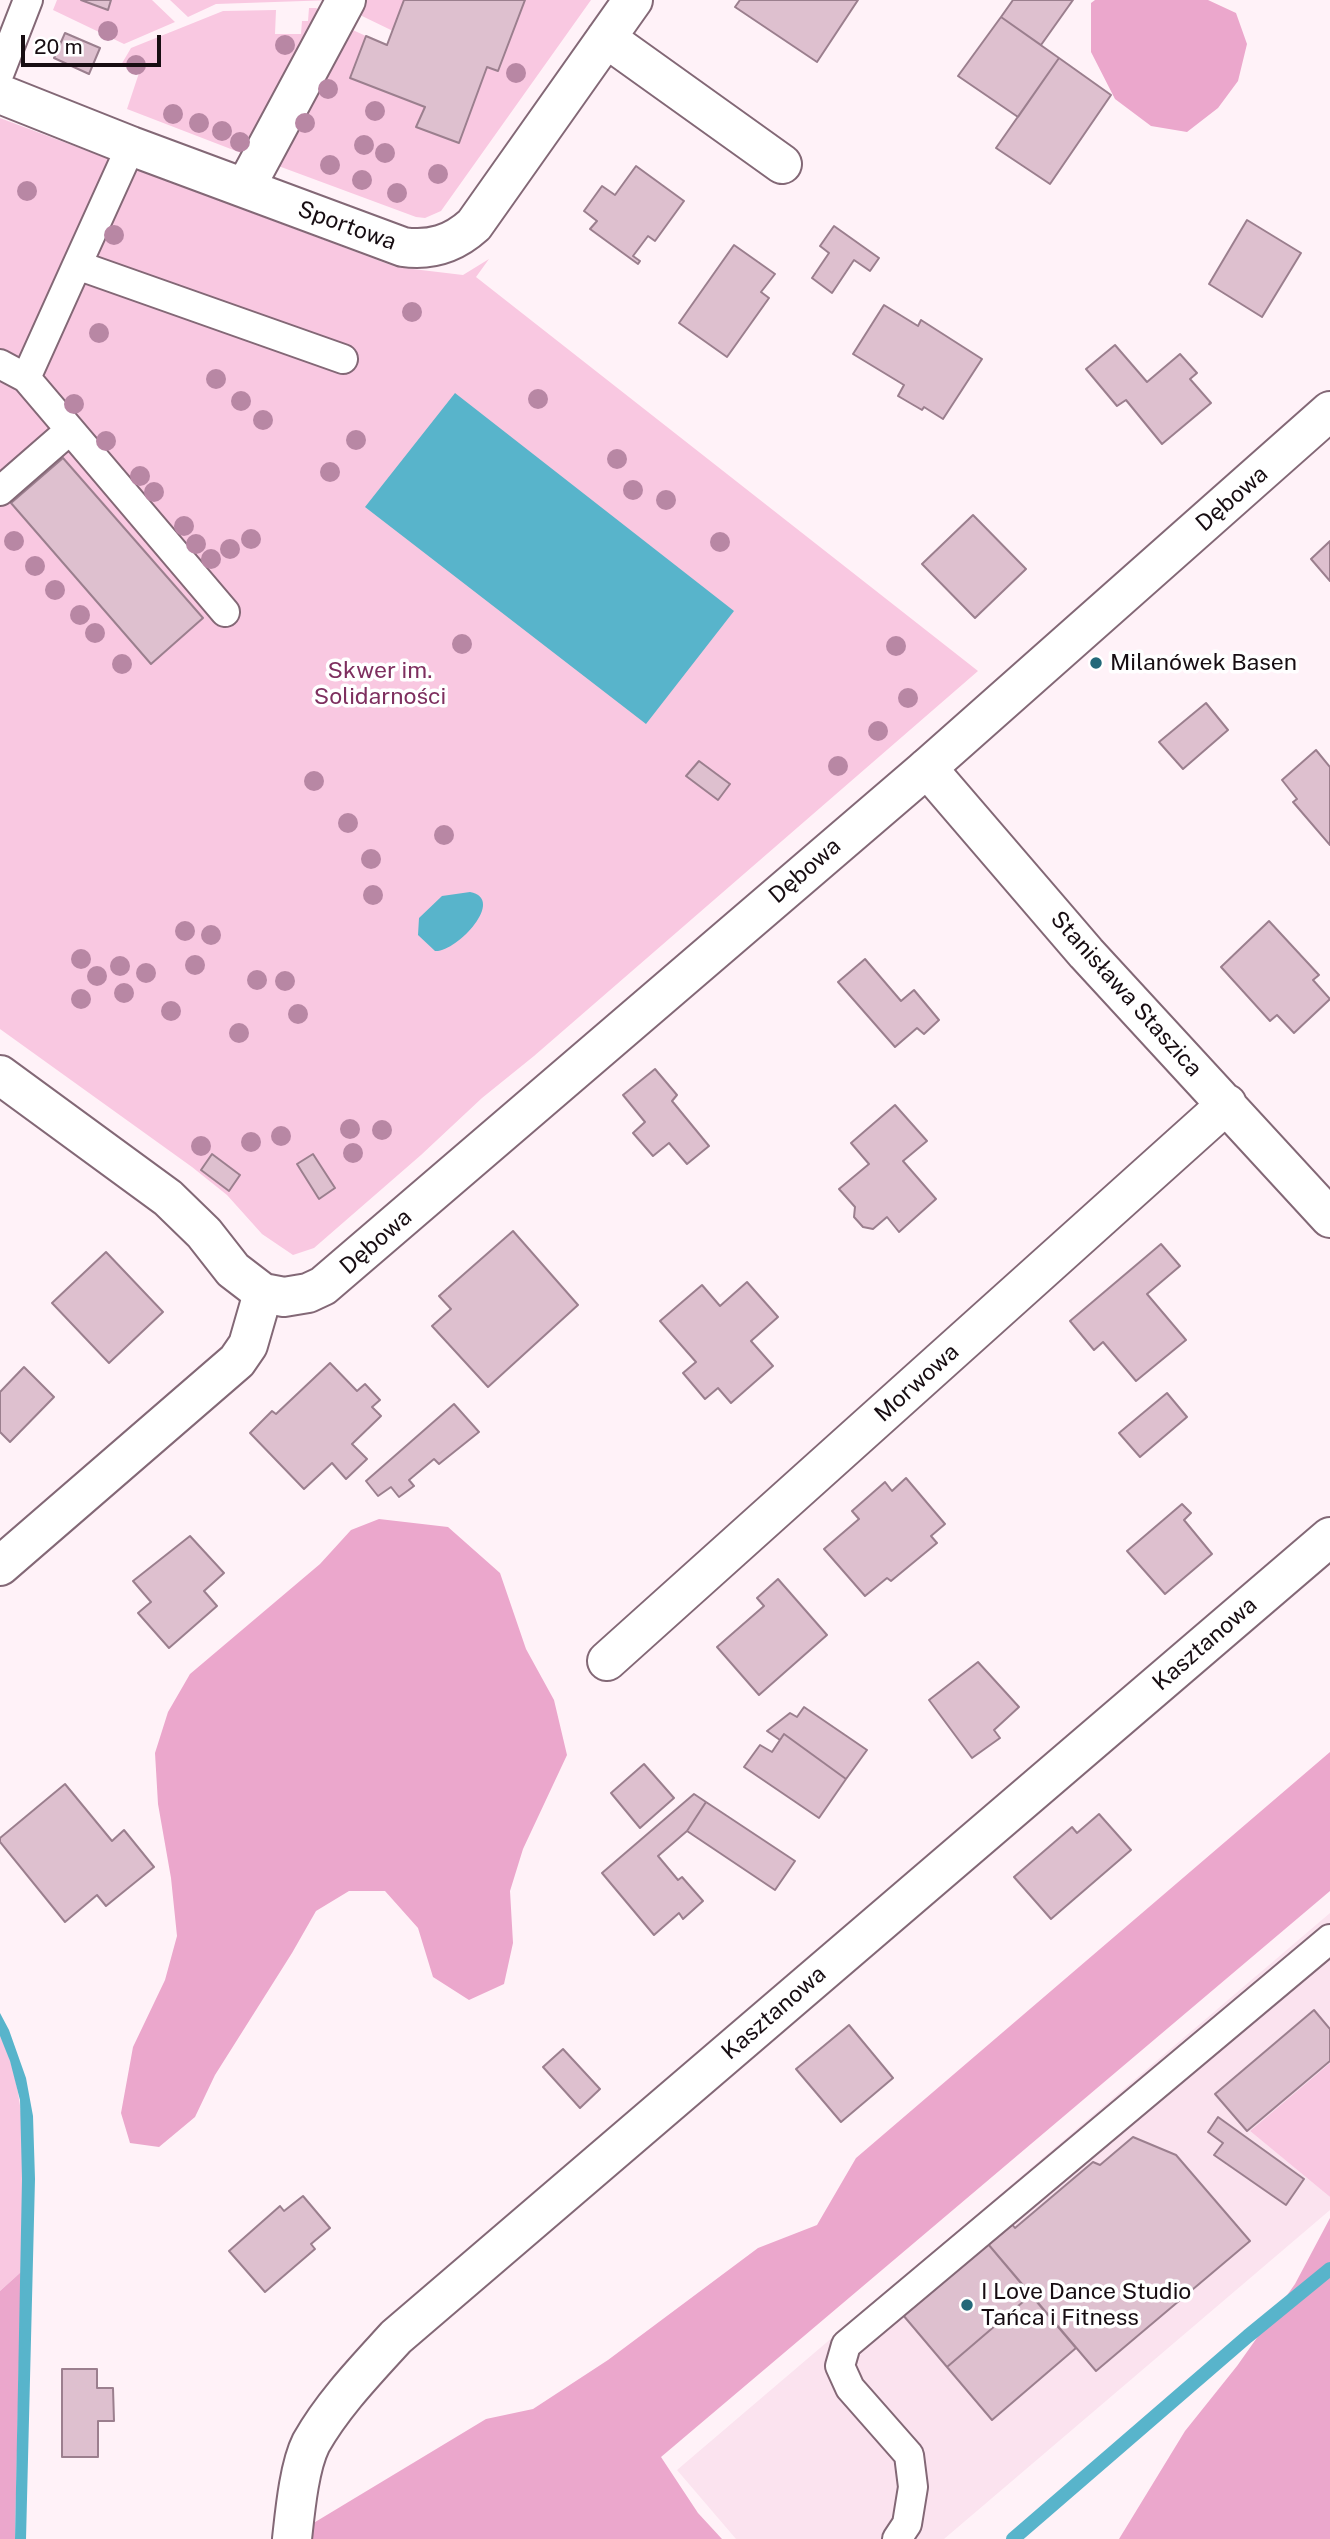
<!DOCTYPE html>
<html>
<head>
<meta charset="utf-8">
<style>
	body { margin:0 }
	#map { position:relative; width:1330px; height:2539px; overflow:hidden; background:#fff2f8; font-family:"Public Sans",sans-serif }
	canvas { display:block }
	.scale { position:absolute; left:21px; top:35px; width:140px; height:32px; box-sizing:border-box; border:4px solid #170d12; border-top:0; padding-left:9px; font-size:21px; line-height:24px; white-space:nowrap; color:#170d12; -webkit-text-stroke:5px #fff; paint-order:stroke }
</style>
</head>
<body>
<div id="map">
<canvas width="1330" height="2539"></canvas>
<div class="scale">20 m</div>
</div>
<script>
const ctx = document.querySelector('canvas').getContext('2d');
ctx.lineJoin = 'round';
function fill(path, color) { ctx.fillStyle = color; ctx.fill(path, 'evenodd'); }
function strokePath(path, color, width, dash) { ctx.strokeStyle = color; ctx.lineWidth = width; ctx.lineCap = dash ? 'butt' : 'round'; ctx.setLineDash(dash || []); ctx.stroke(path); }
function drawText(font, color, halo, rows, align = 'center') {
  ctx.font = font + ' "Public Sans",sans-serif'; ctx.lineWidth = 7; ctx.setLineDash([]); ctx.textBaseline = 'middle'; ctx.strokeStyle = halo; ctx.fillStyle = color; for (const [text, x, y, turn = 0] of rows) {
    ctx.save(); ctx.translate(x, y); ctx.rotate((+turn || 0) * Math.PI / 180); ctx.textAlign = isNaN(turn) ? turn : align; if (halo) ctx.strokeText(text, 0, 0); ctx.fillText(text, 0, 0); ctx.restore();
  }
}
const built = new Path2D(`
	M 1330,1913 L 1330,2063 L 1250,2131 L 1330,2197 L 1330,2210 L 944,2539 L 736,2539 L 677,2470 Z`);
const green = new Path2D(`
	M 57,0 L 152,0 L 175,22 L 124,44 L 53,10 Z
	M 170,0 L 333,0 L 216,4 L 188,17 Z
	M 360,0 L 404,0 L 393,31 L 362,16 L 357,6 Z
	M 525,0 L 591,0 L 441,211 L 425,218 L 416,217 L 273,164 L 346,27 L 366,36 L 350,78 L 425,107 L 417,127 L 459,143 L 487,67 L 498,71 Z
	M 309,8 L 316,8 L 325,14 L 249,156 L 127,109 L 139,73 L 121,65 L 131,48 L 223,11 L 276,10 L 275,34 L 301,34 L 302,21 L 308,21 Z
	M 0,118 L 396,267 L 463,275 L 489,259 L 476,277 L 978,671 L 534,1056 L 482,1098 L 421,1155 L 314,1248 L 293,1255 L 262,1234 L 227,1195 L 192,1167 L 0,1029 Z
	M 0,2036 C 34,2104 22,2198 21,2272 L 0,2291 Z
	M 1330,2063 L 1330,2197 L 1250,2131 Z`);
const forest = new Path2D(`
	M 1095,0 L 1208,0 L 1236,13 L 1247,44 L 1238,81 L 1218,108 L 1187,132 L 1151,126 L 1115,99 L 1091,52 L 1091,3 Z
	M 379,1519 L 448,1527 L 500,1573 L 526,1649 L 554,1700 L 567,1755 L 523,1849 L 510,1891 L 513,1943 L 504,1984 L 469,2000 L 433,1977 L 418,1928 L 385,1891 L 349,1891 L 316,1911 L 292,1953 L 215,2075 L 195,2117 L 159,2147 L 130,2143 L 121,2113 L 133,2047 L 165,1980 L 177,1936 L 171,1878 L 158,1804 L 155,1753 L 168,1712 L 190,1674 L 320,1564 L 351,1530 Z
	M 1330,1752 L 1330,1891 L 661,2457 L 698,2513 L 722,2539 L 287,2539 L 486,2419 L 533,2409 L 608,2360 L 758,2248 L 817,2225 L 856,2158 Z
	M 1330,2218 L 1330,2539 L 1119,2539 L 1185,2431 L 1237,2366 L 1295,2284 Z
	M 21,2272 L 15,2539 L 0,2539 L 0,2291 Z`);
const water = new Path2D(`
	M 455,393 L 734,611 L 646,724 L 365,507 Z
	M 470,892 C 507,899 456,953 435,951 L 418,935 L 419,918 L 442,896 Z
	M 0,2013 L 9,2030 L 26,2078 L 33,2116 L 35,2179 L 26,2539 L 15,2539 L 22,2179 L 20,2100 L 10,2061 L 0,2036 Z`);
const stream = new Path2D(`
	M 1013,2539 L 1248,2336 L 1330,2269`);
const building = new Path2D(`
	M 81,0 L 111,0 L 108,10 Z
	M 404,0 L 525,0 L 498,71 L 487,67 L 459,143 L 416,127 L 425,107 L 350,78 L 366,36 L 387,45 Z
	M 740,0 L 858,0 L 817,62 L 735,7 Z
	M 1013,0 L 1073,0 L 1041,45 L 1001,17 Z
	M 1001,17 L 1059,58 L 1018,117 L 958,76 Z
	M 65,33 L 100,48 L 89,74 L 54,58 Z
	M 1059,58 L 1111,95 L 1050,184 L 996,148 Z
	M 636,166 L 684,201 L 655,241 L 648,236 L 633,256 L 640,261 L 638,264 L 590,229 L 597,221 L 584,211 L 602,186 L 615,195 Z
	M 1247,220 L 1301,253 L 1262,317 L 1209,284 Z
	M 834,226 L 879,258 L 870,271 L 854,260 L 832,293 L 812,278 L 829,253 L 820,246 Z
	M 734,245 L 775,274 L 761,292 L 769,298 L 727,357 L 679,323 Z
	M 884,305 L 918,326 L 921,320 L 982,359 L 943,419 L 924,407 L 922,410 L 898,396 L 904,385 L 853,354 Z
	M 1115,345 L 1147,382 L 1180,354 L 1197,373 L 1190,379 L 1211,403 L 1162,444 L 1126,400 L 1117,406 L 1086,369 Z
	M 63,458 L 203,618 L 151,664 L 11,503 Z
	M 973,515 L 1026,569 L 975,618 L 922,564 Z
	M 1330,541 L 1330,581 L 1311,559 Z
	M 1206,703 L 1228,730 L 1183,769 L 1159,742 Z
	M 1316,750 L 1330,767 L 1330,845 L 1293,802 L 1297,799 L 1282,780 Z
	M 699,761 L 730,784 L 718,800 L 686,776 Z
	M 1269,921 L 1319,975 L 1313,980 L 1330,999 L 1294,1033 L 1277,1015 L 1270,1021 L 1221,967 Z
	M 865,959 L 901,1001 L 914,990 L 939,1020 L 924,1034 L 917,1028 L 895,1047 L 838,982 Z
	M 655,1069 L 677,1095 L 672,1101 L 709,1146 L 687,1164 L 669,1143 L 653,1156 L 633,1133 L 645,1122 L 623,1095 Z
	M 895,1105 L 927,1141 L 903,1161 L 936,1199 L 899,1232 L 887,1217 L 873,1229 L 863,1227 L 854,1217 L 855,1207 L 839,1189 L 869,1164 L 851,1143 Z
	M 212,1154 L 240,1175 L 229,1191 L 201,1170 Z
	M 313,1154 L 335,1188 L 319,1199 L 297,1164 Z
	M 513,1231 L 578,1305 L 488,1387 L 432,1326 L 451,1309 L 439,1296 Z
	M 1161,1244 L 1180,1266 L 1147,1294 L 1186,1340 L 1136,1381 L 1103,1342 L 1094,1350 L 1070,1321 Z
	M 106,1252 L 163,1312 L 109,1363 L 52,1303 Z
	M 747,1282 L 778,1317 L 751,1341 L 773,1366 L 731,1403 L 718,1388 L 705,1399 L 683,1373 L 696,1362 L 660,1321 L 702,1285 L 720,1306 Z
	M 330,1363 L 357,1391 L 365,1384 L 380,1400 L 372,1407 L 381,1416 L 352,1444 L 367,1459 L 346,1479 L 332,1463 L 304,1489 L 250,1433 L 272,1411 L 276,1414 Z
	M 24,1367 L 54,1397 L 10,1442 L 0,1432 L 0,1392 Z
	M 1167,1393 L 1187,1417 L 1140,1457 L 1119,1433 Z
	M 454,1404 L 479,1432 L 439,1464 L 434,1459 L 409,1480 L 414,1486 L 399,1497 L 391,1487 L 378,1496 L 366,1481 Z
	M 906,1478 L 945,1524 L 931,1536 L 937,1543 L 891,1581 L 887,1578 L 865,1596 L 824,1549 L 859,1519 L 852,1511 L 885,1482 L 892,1491 Z
	M 1182,1504 L 1191,1513 L 1184,1520 L 1212,1554 L 1165,1594 L 1127,1551 Z
	M 190,1536 L 224,1573 L 204,1591 L 217,1606 L 169,1648 L 138,1613 L 151,1602 L 133,1581 Z
	M 778,1579 L 827,1635 L 759,1695 L 717,1647 L 764,1606 L 757,1598 Z
	M 978,1662 L 1019,1707 L 994,1730 L 1000,1738 L 972,1758 L 929,1700 Z
	M 804,1707 L 867,1750 L 846,1779 L 784,1734 L 780,1740 L 767,1731 L 790,1713 L 797,1717 Z
	M 784,1734 L 846,1779 L 819,1818 L 744,1767 L 760,1745 L 772,1752 Z
	M 644,1764 L 674,1798 L 640,1828 L 611,1793 Z
	M 65,1784 L 112,1841 L 124,1830 L 154,1867 L 106,1906 L 97,1895 L 65,1922 L 0,1842 L 0,1838 Z
	M 694,1794 L 706,1802 L 687,1831 L 658,1856 L 678,1880 L 682,1877 L 703,1901 L 683,1919 L 679,1913 L 654,1935 L 602,1873 Z
	M 706,1802 L 795,1861 L 775,1890 L 687,1831 Z
	M 1099,1814 L 1131,1850 L 1051,1919 L 1014,1877 L 1072,1827 L 1077,1833 Z
	M 1314,2010 L 1330,2029 L 1330,2061 L 1247,2131 L 1215,2094 Z
	M 849,2025 L 893,2078 L 841,2122 L 796,2069 Z
	M 563,2049 L 600,2089 L 580,2108 L 543,2067 Z
	M 1218,2117 L 1304,2179 L 1286,2205 L 1214,2155 L 1223,2143 L 1208,2132 Z
	M 1133,2137 L 1176,2155 L 1250,2241 L 1096,2371 L 988,2244 L 1011,2223 L 1015,2228 L 1093,2162 L 1100,2165 Z
	M 303,2196 L 330,2228 L 311,2244 L 315,2249 L 265,2292 L 229,2251 L 280,2206 L 284,2211 Z
	M 988,2244 L 1031,2295 L 947,2367 L 903,2315 Z
	M 1031,2295 L 1076,2348 L 992,2420 L 947,2367 Z
	M 62,2369 L 97,2369 L 97,2388 L 113,2388 L 114,2421 L 98,2421 L 98,2457 L 62,2457 Z`);
const lane = new Path2D(`
	M 0,72 L 28,0
	M 131,146 L 77,265 L 343,359
	M 77,265 L 26,378 L 225,612
	M 0,364 L 26,378
	M 0,491 L 70,430
	M 897,2539 L 907,2524 L 913,2487 L 909,2455 L 850,2388 L 840,2366 L 846,2345 L 1330,1939`);
const street = new Path2D(`
	M 606,38 L 782,164
	M 0,94 L 131,146 L 403,247 C 431,251 453,244 474,225 L 633,0
	M 245,188 L 346,0
	M 927,768 L 1086,953 L 1330,1218
	M 0,1566 L 237,1361 L 248,1345 L 263,1293
	M 607,1661 L 1227,1104
	M 292,2539 C 295,2512 299,2467 311,2443 C 333,2404 366,2370 396,2337 L 1330,1537`);
const secondary = new Path2D(`
	M 0,1075 L 168,1198 L 204,1233 L 233,1270 L 263,1293 L 284,1297 L 308,1293 L 323,1286 L 927,768 L 1330,411`);
const trees = [
	[108,31],
	[285,45],
	[136,65],
	[516,73],
	[328,89],
	[375,111],
	[173,114],
	[199,123],
	[305,123],
	[222,131],
	[240,142],
	[364,145],
	[385,153],
	[330,165],
	[438,174],
	[362,180],
	[27,191],
	[397,193],
	[114,235],
	[412,312],
	[99,333],
	[216,379],
	[538,399],
	[241,401],
	[74,404],
	[263,420],
	[356,440],
	[106,441],
	[617,459],
	[330,472],
	[140,476],
	[633,490],
	[154,492],
	[666,500],
	[184,526],
	[251,539],
	[14,541],
	[720,542],
	[196,544],
	[230,549],
	[211,559],
	[35,566],
	[55,590],
	[80,615],
	[95,633],
	[462,644],
	[896,646],
	[122,664],
	[908,698],
	[878,731],
	[838,766],
	[314,781],
	[348,823],
	[444,835],
	[371,859],
	[373,895],
	[185,931],
	[211,935],
	[81,959],
	[195,965],
	[120,966],
	[146,973],
	[97,976],
	[257,980],
	[285,981],
	[124,993],
	[81,999],
	[171,1011],
	[298,1014],
	[239,1033],
	[350,1129],
	[382,1130],
	[281,1136],
	[251,1142],
	[201,1146],
	[353,1153]
];
const markers = [
	[1096,663,7,"#236879"],
	[967,2305,7,"#236879"]
];
const streetNames = [
	["Sportowa",347,226,20],
	["Dębowa",1232,499,-41],
	["Dębowa",805,871,-41],
	["Stanisława Staszica",1126,994,48],
	["Dębowa",376,1242,-41],
	["Morwowa",917,1383,-42],
	["Kasztanowa",1205,1644,-41],
	["Kasztanowa",774,2013,-41]
];
const poiNames = [
	["Milanówek Basen",1110,663],
	["I Love Dance Studio",981,2292],
	["Tańca i Fitness",981,2318]
];
const parkNames = [
	["Skwer im.",380,671],
	["Solidarności",380,697]
];
fill(built, '#fbe3ef');
fill(green, '#f9c8e1');
fill(forest, '#eba7cc');
fill(water, '#58b4cb');
strokePath(stream, '#58b4cb', 14);
fill(building, '#dec0cf');
strokePath(building, '#9b7f8e', 2);
strokePath(lane, '#836876', 32);
strokePath(street, '#836876', 42);
strokePath(secondary, '#836876', 42);
strokePath(lane, '#fff', 28);
strokePath(street, '#fff', 38);
strokePath(secondary, '#fff', 38);
ctx.fillStyle = '#b887a4';
for (const [x, y] of trees) { ctx.beginPath(); ctx.arc(x, y, 10, 0, 2 * Math.PI); ctx.fill(); }
for (const [x, y, r, color] of markers) { const dot = new Path2D(); dot.arc(x, y, r, 0, 2 * Math.PI); ctx.fillStyle = color; ctx.fill(dot); strokePath(dot, '#fff', 2.5); }
drawText('23px', '#170d12', '#fff', streetNames);
drawText('23px', '#170d12', '#fff', poiNames, 'left');
drawText('23px', '#7e2f5f', '#fff', parkNames);
</script>
</body>
</html>
